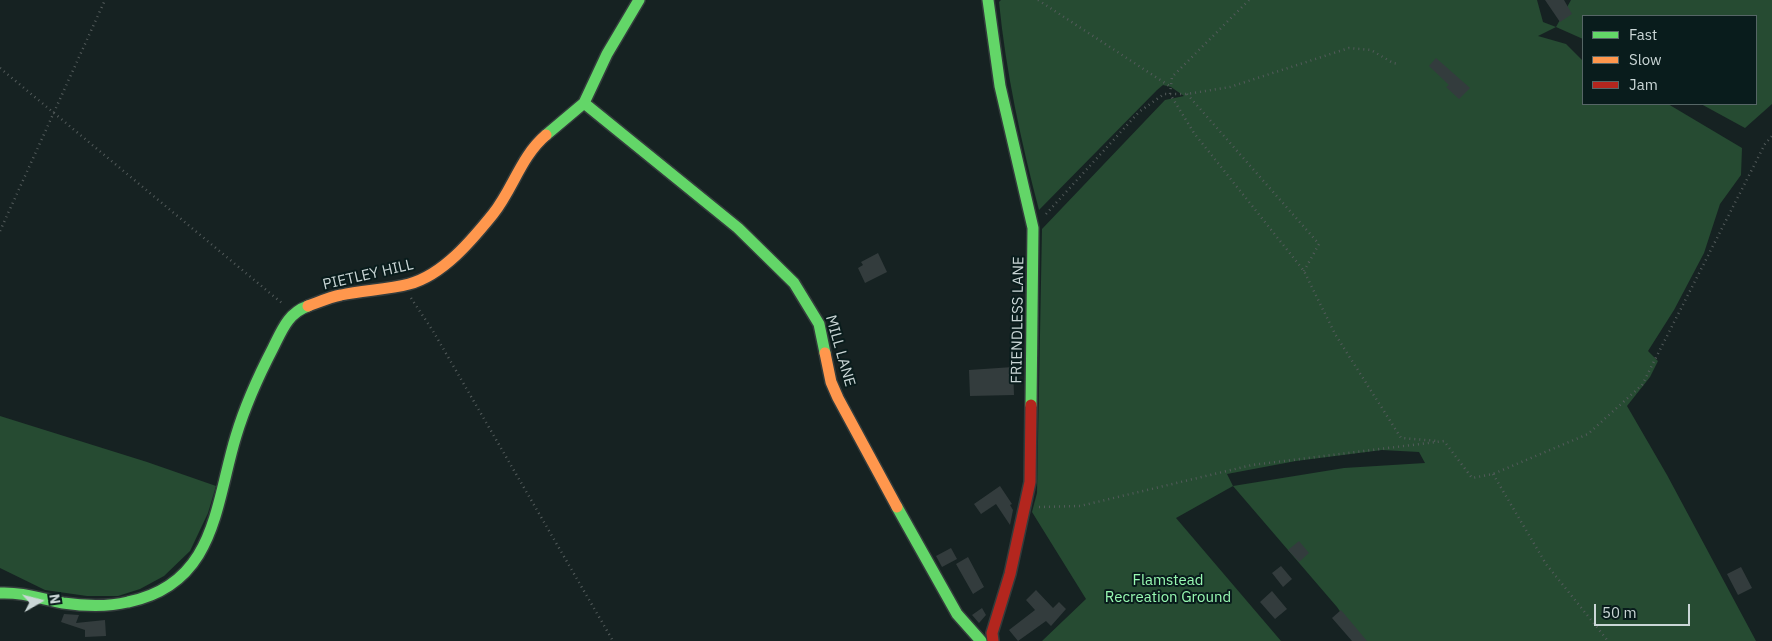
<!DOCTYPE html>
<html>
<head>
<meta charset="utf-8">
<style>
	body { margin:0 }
	#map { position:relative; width:1772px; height:641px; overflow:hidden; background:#162222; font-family:"IBM Plex Sans",sans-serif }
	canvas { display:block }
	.legend { position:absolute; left:1582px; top:15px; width:175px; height:90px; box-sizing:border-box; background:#091c1c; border:1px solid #566666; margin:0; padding:6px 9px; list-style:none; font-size:15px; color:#cad6d6 }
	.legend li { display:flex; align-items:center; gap:10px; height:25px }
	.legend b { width:25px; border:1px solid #566666 }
	.north { position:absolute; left:15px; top:576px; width:50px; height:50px; -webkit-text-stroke:4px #091c1c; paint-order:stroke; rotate:82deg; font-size:14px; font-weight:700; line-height:20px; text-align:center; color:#cad6d6 }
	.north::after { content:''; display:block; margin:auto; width:18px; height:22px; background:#cad6d6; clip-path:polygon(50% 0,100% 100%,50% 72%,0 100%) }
	.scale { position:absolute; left:1594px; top:604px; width:96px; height:22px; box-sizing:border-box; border:2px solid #cad6d6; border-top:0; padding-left:6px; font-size:15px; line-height:18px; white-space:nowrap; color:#cad6d6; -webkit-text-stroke:4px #091c1c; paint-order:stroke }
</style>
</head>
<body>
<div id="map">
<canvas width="1772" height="641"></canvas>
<ul class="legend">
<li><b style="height:6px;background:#63d668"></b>Fast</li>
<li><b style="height:6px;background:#ff974d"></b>Slow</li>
<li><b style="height:6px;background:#b3261e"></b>Jam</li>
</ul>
<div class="north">N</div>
<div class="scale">50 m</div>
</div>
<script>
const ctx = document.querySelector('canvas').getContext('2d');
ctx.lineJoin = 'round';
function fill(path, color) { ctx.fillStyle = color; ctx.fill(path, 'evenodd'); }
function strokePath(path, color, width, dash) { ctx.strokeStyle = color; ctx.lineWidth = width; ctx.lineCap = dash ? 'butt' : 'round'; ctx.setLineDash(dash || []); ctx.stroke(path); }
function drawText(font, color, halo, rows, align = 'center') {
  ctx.font = font + ' "IBM Plex Sans",sans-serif'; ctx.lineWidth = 4; ctx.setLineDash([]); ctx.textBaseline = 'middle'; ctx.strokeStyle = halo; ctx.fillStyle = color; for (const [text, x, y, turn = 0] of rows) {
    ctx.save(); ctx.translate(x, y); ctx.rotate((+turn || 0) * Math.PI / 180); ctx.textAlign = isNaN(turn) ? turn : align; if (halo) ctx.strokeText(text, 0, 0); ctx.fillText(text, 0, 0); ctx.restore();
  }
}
const green = new Path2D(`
	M 1001,0 L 1537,0 L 1543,22 L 1556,27 L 1571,0 L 1772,0 L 1772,104 L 1745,128 L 1701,104 L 1756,104 L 1756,16 L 1583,16 L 1583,39 L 1556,27 L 1538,36 L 1566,44 L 1583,61 L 1583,104 L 1668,104 L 1742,148 L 1741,175 L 1720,204 L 1704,253 L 1674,310 L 1648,351 L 1658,361 L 1650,377 L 1627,406 L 1667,475 L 1756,641 L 1360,641 L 1337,607 L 1233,486 L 1176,518 L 1281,641 L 1042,641 L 1086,599 L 1032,512 L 1037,493 L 1042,229 L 1165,100 L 1184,96 L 1171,87 L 1163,85 L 1157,90 L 1039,210 C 1021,141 1006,73 999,2 ZM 1382,450 L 1419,452 L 1425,463 L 1344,468 L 1233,486 L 1227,474 L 1296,461 Z
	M 0,416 L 147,462 L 216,486 L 208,513 L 190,551 L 164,576 L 140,589 L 118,596 L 87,596 L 45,590 L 0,568 Z`);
const building = new Path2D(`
	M 1545,0 L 1564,0 L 1572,14 L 1560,22 Z
	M 1436,58 L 1470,88 L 1459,99 L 1446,87 L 1449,85 L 1429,66 Z
	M 878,253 L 887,272 L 865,283 L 858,268 L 863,265 L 861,262 Z
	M 1013,367 L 1014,395 L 970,396 L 969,370 Z
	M 1000,486 L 1012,504 L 1010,505 L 1013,510 L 1010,525 L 996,504 L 981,514 L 974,504 Z
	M 1299,541 L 1309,553 L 1299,562 L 1288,550 Z
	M 951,548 L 957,559 L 942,567 L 936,556 Z
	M 968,557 L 984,587 L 973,594 L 956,564 Z
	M 1281,566 L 1292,579 L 1283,587 L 1272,573 Z
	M 1741,567 L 1752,588 L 1738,595 L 1727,574 Z
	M 1036,590 L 1053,608 L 1059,602 L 1066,609 L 1051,626 L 1046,621 L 1018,641 L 1009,630 L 1035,610 L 1026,600 Z
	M 1272,591 L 1287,609 L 1275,619 L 1260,602 Z
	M 982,608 L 986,615 L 979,623 L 972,615 Z
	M 1341,610 L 1367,641 L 1352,641 L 1332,618 Z
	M 64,614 L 79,615 L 76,623 L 105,620 L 106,636 L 85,637 L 85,630 L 61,622 Z`);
const path = new Path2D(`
	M 1038,0 L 1171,87
	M 1249,0 L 1172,77 L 1170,94 L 1194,133 L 1304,271 L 1335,334 L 1401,438 L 1438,441
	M 0,68 L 283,304
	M 1187,94 L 1319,244 L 1304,271
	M 1046,214 L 1139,112 L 1164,94 L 1187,94 L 1230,87 L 1349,48 L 1371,50 L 1393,63 L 1399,64
	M 0,231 L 105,0
	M 411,298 L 433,331 L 613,641
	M 1493,474 L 1546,564 L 1608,641
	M 1039,507 L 1080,506 L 1252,465 L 1444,441 L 1472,478 L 1493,474 L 1588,434 L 1642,385 L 1765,144 L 1772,136`);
const fast = new Path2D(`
	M 988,0 L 1000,86 L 1033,228 L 1031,405
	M 584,103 L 738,228 L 794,283 L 819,324 L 825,353
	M 546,135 L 584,103 L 607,54 L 639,0
	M 897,507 L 957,614 L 981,641
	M 0,593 C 23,592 41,599 63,603 C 84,606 107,607 128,602 C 216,584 215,505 236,436 C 245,406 259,375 273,348 C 282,330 288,313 308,306`);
const slow = new Path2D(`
	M 308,306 C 319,302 330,297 341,295 C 363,290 387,290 409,284 C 443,275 472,240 493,214 C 513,189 521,156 546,135
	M 825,353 L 831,382 L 838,398 L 897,507`);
const jam = new Path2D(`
	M 993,641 L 992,633 L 1010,574 L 1030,482 L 1031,405`);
const streetNames = [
	["PIETLEY HILL",368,275,-13],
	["FRIENDLESS LANE",1018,320,-89],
	["MILL LANE",840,351,74]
];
const parkNames = [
	["Flamstead",1168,581],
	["Recreation Ground",1168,598]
];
fill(green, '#264b32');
fill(building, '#333c3d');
strokePath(fast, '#333c3c', 14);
strokePath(slow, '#333c3c', 14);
strokePath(jam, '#333c3c', 14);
strokePath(path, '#535b5b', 2.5, [1, 4]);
strokePath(fast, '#63d668', 11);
strokePath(slow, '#ff974d', 11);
strokePath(jam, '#b3261e', 11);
drawText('15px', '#cad6d6', '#091c1c', streetNames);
drawText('15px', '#98f9b2', '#091c1c', parkNames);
</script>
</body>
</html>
